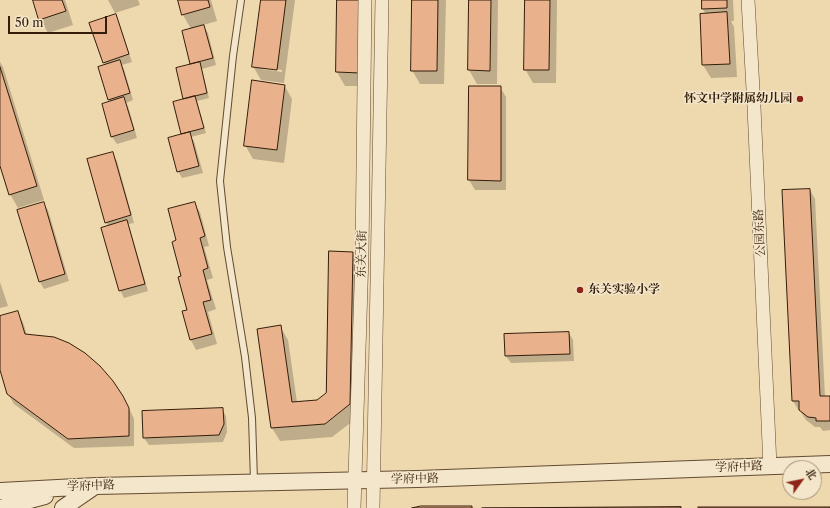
<!DOCTYPE html>
<html>
<head>
<meta charset="utf-8">
<style>
	body { margin:0 }
	#map { position:relative; width:830px; height:508px; overflow:hidden; background:#eed8ad; font-family:"Libre Caslon Text","Noto Serif SC",serif }
	canvas { display:block }
	.north { position:absolute; left:782px; top:460px; width:40px; height:40px; box-sizing:border-box; background:#f4e6ca; border:1px solid #a7967e; border-radius:50%; rotate:57deg; font-size:11px; font-weight:700; line-height:16px; text-align:center; color:#341d0b }
	.north::after { content:''; display:block; margin:auto; width:14px; height:18px; background:#8f2418; clip-path:polygon(50% 0,100% 100%,50% 72%,0 100%) }
	.scale { position:absolute; left:8px; top:16px; width:99px; height:18px; box-sizing:border-box; border:2px solid #341d0b; border-top:0; padding-left:5px; font-size:12px; line-height:14px; white-space:nowrap; color:#341d0b; -webkit-text-stroke:3px #f4e6ca; paint-order:stroke }
</style>
</head>
<body>
<div id="map">
<canvas width="830" height="508"></canvas>
<div class="north">北</div>
<div class="scale">50 m</div>
</div>
<script>
const ctx = document.querySelector('canvas').getContext('2d');
ctx.lineJoin = 'round';
function fill(path, color) { ctx.fillStyle = color; ctx.fill(path, 'evenodd'); }
function strokePath(path, color, width, dash) { ctx.strokeStyle = color; ctx.lineWidth = width; ctx.lineCap = dash ? 'butt' : 'round'; ctx.setLineDash(dash || []); ctx.stroke(path); }
function drawText(font, color, halo, rows, align = 'center') {
  ctx.font = font + ' "Libre Caslon Text","Noto Serif SC",serif'; ctx.lineWidth = 3; ctx.setLineDash([]); ctx.textBaseline = 'middle'; ctx.strokeStyle = halo; ctx.fillStyle = color; for (const [text, x, y, turn = 0] of rows) {
    ctx.save(); ctx.translate(x, y); ctx.rotate((+turn || 0) * Math.PI / 180); ctx.textAlign = isNaN(turn) ? turn : align; if (halo) ctx.strokeText(text, 0, 0); ctx.fillText(text, 0, 0); ctx.restore();
  }
}
const shadow = new Path2D(`
	M 34,0 L 65,0 L 73,25 L 48,33 L 40,19 Z
	M 108,0 L 138,0 L 140,5 L 115,13 Z
	M 179,0 L 211,0 L 217,21 L 203,25 L 208,33 L 216,65 L 202,69 L 209,98 L 197,101 L 206,133 L 191,137 L 194,141 L 203,173 L 182,178 L 178,171 L 183,135 L 182,133 L 184,99 L 177,69 L 192,65 L 191,63 L 191,29 L 183,15 Z
	M 262,0 L 295,0 L 284,83 L 261,80 L 253,66 ZM 261,67 L 282,70 L 282,72 L 261,69 Z
	M 338,0 L 367,86 L 345,86 L 337,72 Z
	M 413,0 L 446,0 L 444,84 L 420,84 L 412,70 Z
	M 470,0 L 498,0 L 497,84 L 477,84 L 469,70 Z
	M 526,0 L 557,0 L 556,83 L 533,83 L 525,69 Z
	M 703,0 L 733,0 L 734,21 L 731,21 L 734,27 L 737,77 L 711,78 L 703,65 L 706,15 L 703,9 Z
	M 115,15 L 119,22 L 132,62 L 122,65 L 124,69 L 133,100 L 126,103 L 128,106 L 137,138 L 117,144 L 112,137 L 110,102 L 109,99 L 105,65 L 104,62 Z
	M 0,62 L 3,67 L 44,200 L 18,208 L 10,194 L 0,162 Z
	M 284,85 L 292,99 L 284,163 L 253,159 L 245,145 Z
	M 500,87 L 506,97 L 506,190 L 475,190 L 469,180 Z
	M 112,153 L 117,161 L 134,223 L 128,224 L 130,229 L 148,291 L 124,298 L 120,290 L 109,227 L 106,222 Z
	M 810,190 L 815,199 L 825,397 L 830,397 L 830,430 L 823,431 L 820,427 L 815,427 L 806,420 L 800,411 L 799,411 L 793,401 Z
	M 43,203 L 48,210 L 69,281 L 44,289 L 40,282 Z
	M 194,203 L 200,212 L 209,246 L 204,247 L 213,278 L 207,280 L 216,309 L 208,312 L 217,344 L 196,350 L 191,340 L 183,312 L 188,311 L 178,241 Z
	M 352,253 L 360,266 L 357,418 L 332,437 L 280,441 L 272,428 L 280,326 L 288,340 L 297,402 L 317,401 L 327,393 Z
	M 0,282 L 8,306 L 0,308 Z
	M 17,312 L 23,322 L 27,335 L 123,396 L 128,406 L 134,419 L 134,446 L 74,448 L 14,404 L 8,394 L 0,366 L 0,317 Z
	M 569,333 L 573,340 L 574,361 L 511,363 L 506,356 L 505,335 Z
	M 222,409 L 226,416 L 227,432 L 223,442 L 149,445 L 144,438 Z`);
const building = new Path2D(`
	M 33,0 L 62,0 L 66,11 L 39,20 Z
	M 178,0 L 208,0 L 210,7 L 182,15 Z
	M 261,0 L 286,0 L 277,70 L 252,67 Z
	M 337,0 L 361,0 L 360,73 L 336,72 Z
	M 412,0 L 438,0 L 437,71 L 411,71 Z
	M 469,0 L 491,0 L 490,71 L 468,70 Z
	M 525,0 L 550,0 L 549,70 L 524,70 Z
	M 702,0 L 727,0 L 727,8 L 702,9 Z
	M 727,12 L 730,64 L 702,65 L 700,14 Z
	M 116,14 L 129,54 L 103,63 L 89,23 Z
	M 204,25 L 213,58 L 190,64 L 182,31 Z
	M 120,60 L 130,93 L 108,100 L 98,67 Z
	M 200,62 L 207,93 L 183,99 L 176,68 Z
	M 0,67 L 37,186 L 9,195 L 0,166 Z
	M 252,80 L 285,85 L 277,150 L 244,146 Z
	M 469,86 L 501,86 L 501,181 L 468,180 Z
	M 195,96 L 204,128 L 181,134 L 173,102 Z
	M 124,97 L 134,130 L 111,137 L 102,104 Z
	M 190,132 L 199,166 L 177,172 L 168,138 Z
	M 113,152 L 131,215 L 105,223 L 87,159 Z
	M 810,189 L 820,396 L 830,396 L 830,421 L 816,421 L 816,418 L 808,417 L 799,410 L 799,401 L 792,401 L 782,190 Z
	M 44,202 L 65,274 L 39,282 L 17,210 Z
	M 195,202 L 205,236 L 200,238 L 208,268 L 203,270 L 211,300 L 203,302 L 212,334 L 190,340 L 182,311 L 187,310 L 178,277 L 181,276 L 172,242 L 176,240 L 168,209 Z
	M 127,220 L 145,284 L 119,291 L 101,228 Z
	M 329,251 L 353,252 L 350,404 L 325,424 L 271,428 L 257,329 L 281,325 L 292,402 L 317,400 L 326,393 Z
	M 18,311 L 25,334 L 54,337 L 69,343 L 85,353 L 100,366 L 113,381 L 123,396 L 129,408 L 129,436 L 68,439 L 7,394 L 0,370 L 0,316 Z
	M 569,332 L 570,354 L 505,356 L 504,334 Z
	M 223,408 L 224,424 L 219,435 L 143,438 L 142,411 Z
	M 421,506 L 472,506 L 472,508 L 412,508 Z
	M 681,507 L 681,508 L 482,508 Z
	M 698,507 L 830,507 L 830,508 L 699,508 Z`);
const service = new Path2D(`
	M 241,0 L 233,56 L 220,181 L 227,247 L 245,357 L 252,418 L 254,481`);
const minor = new Path2D(`
	M 748,0 L 754,107 L 770,466
	M 354,508 L 362,254 L 365,0
	M 373,508 L 382,0`);
const tertiary = new Path2D(`
	M 0,491 L 96,486 L 418,479 L 830,464
	M 0,508 L 45,496
	M 63,508 L 95,486`);
const markers = [
	[800,99,4,"#8f2418"],
	[580,290,4,"#8f2418"]
];
const poiNames = [
	["怀文中学附属幼儿园",792,99],
	["东关实验小学",588,290,"left"]
];
const streetNames = [
	["公园东路",760,233,-93],
	["东关大街",362,254,-89],
	["学府中路",739,467,-2],
	["学府中路",415,479,-1],
	["学府中路",91,486,-2]
];
fill(shadow, '#0003');
fill(building, '#e9b28c');
strokePath(building, '#341d0b', 1);
strokePath(service, '#624c34', 8);
strokePath(minor, '#624c34', 14);
strokePath(tertiary, '#624c34', 18);
strokePath(service, '#f4e6ca', 6);
strokePath(minor, '#f4e6ca', 13);
strokePath(tertiary, '#f4e6ca', 16);
for (const [x, y, r, color] of markers) { const dot = new Path2D(); dot.arc(x, y, r, 0, 2 * Math.PI); ctx.fillStyle = color; ctx.fill(dot); strokePath(dot, '#f4e6ca', 1.5); }
drawText('bold 12px', '#341d0b', '#f4e6ca', poiNames, 'right');
drawText('12px', '#341d0b', '#f4e6ca', streetNames);
</script>
</body>
</html>
